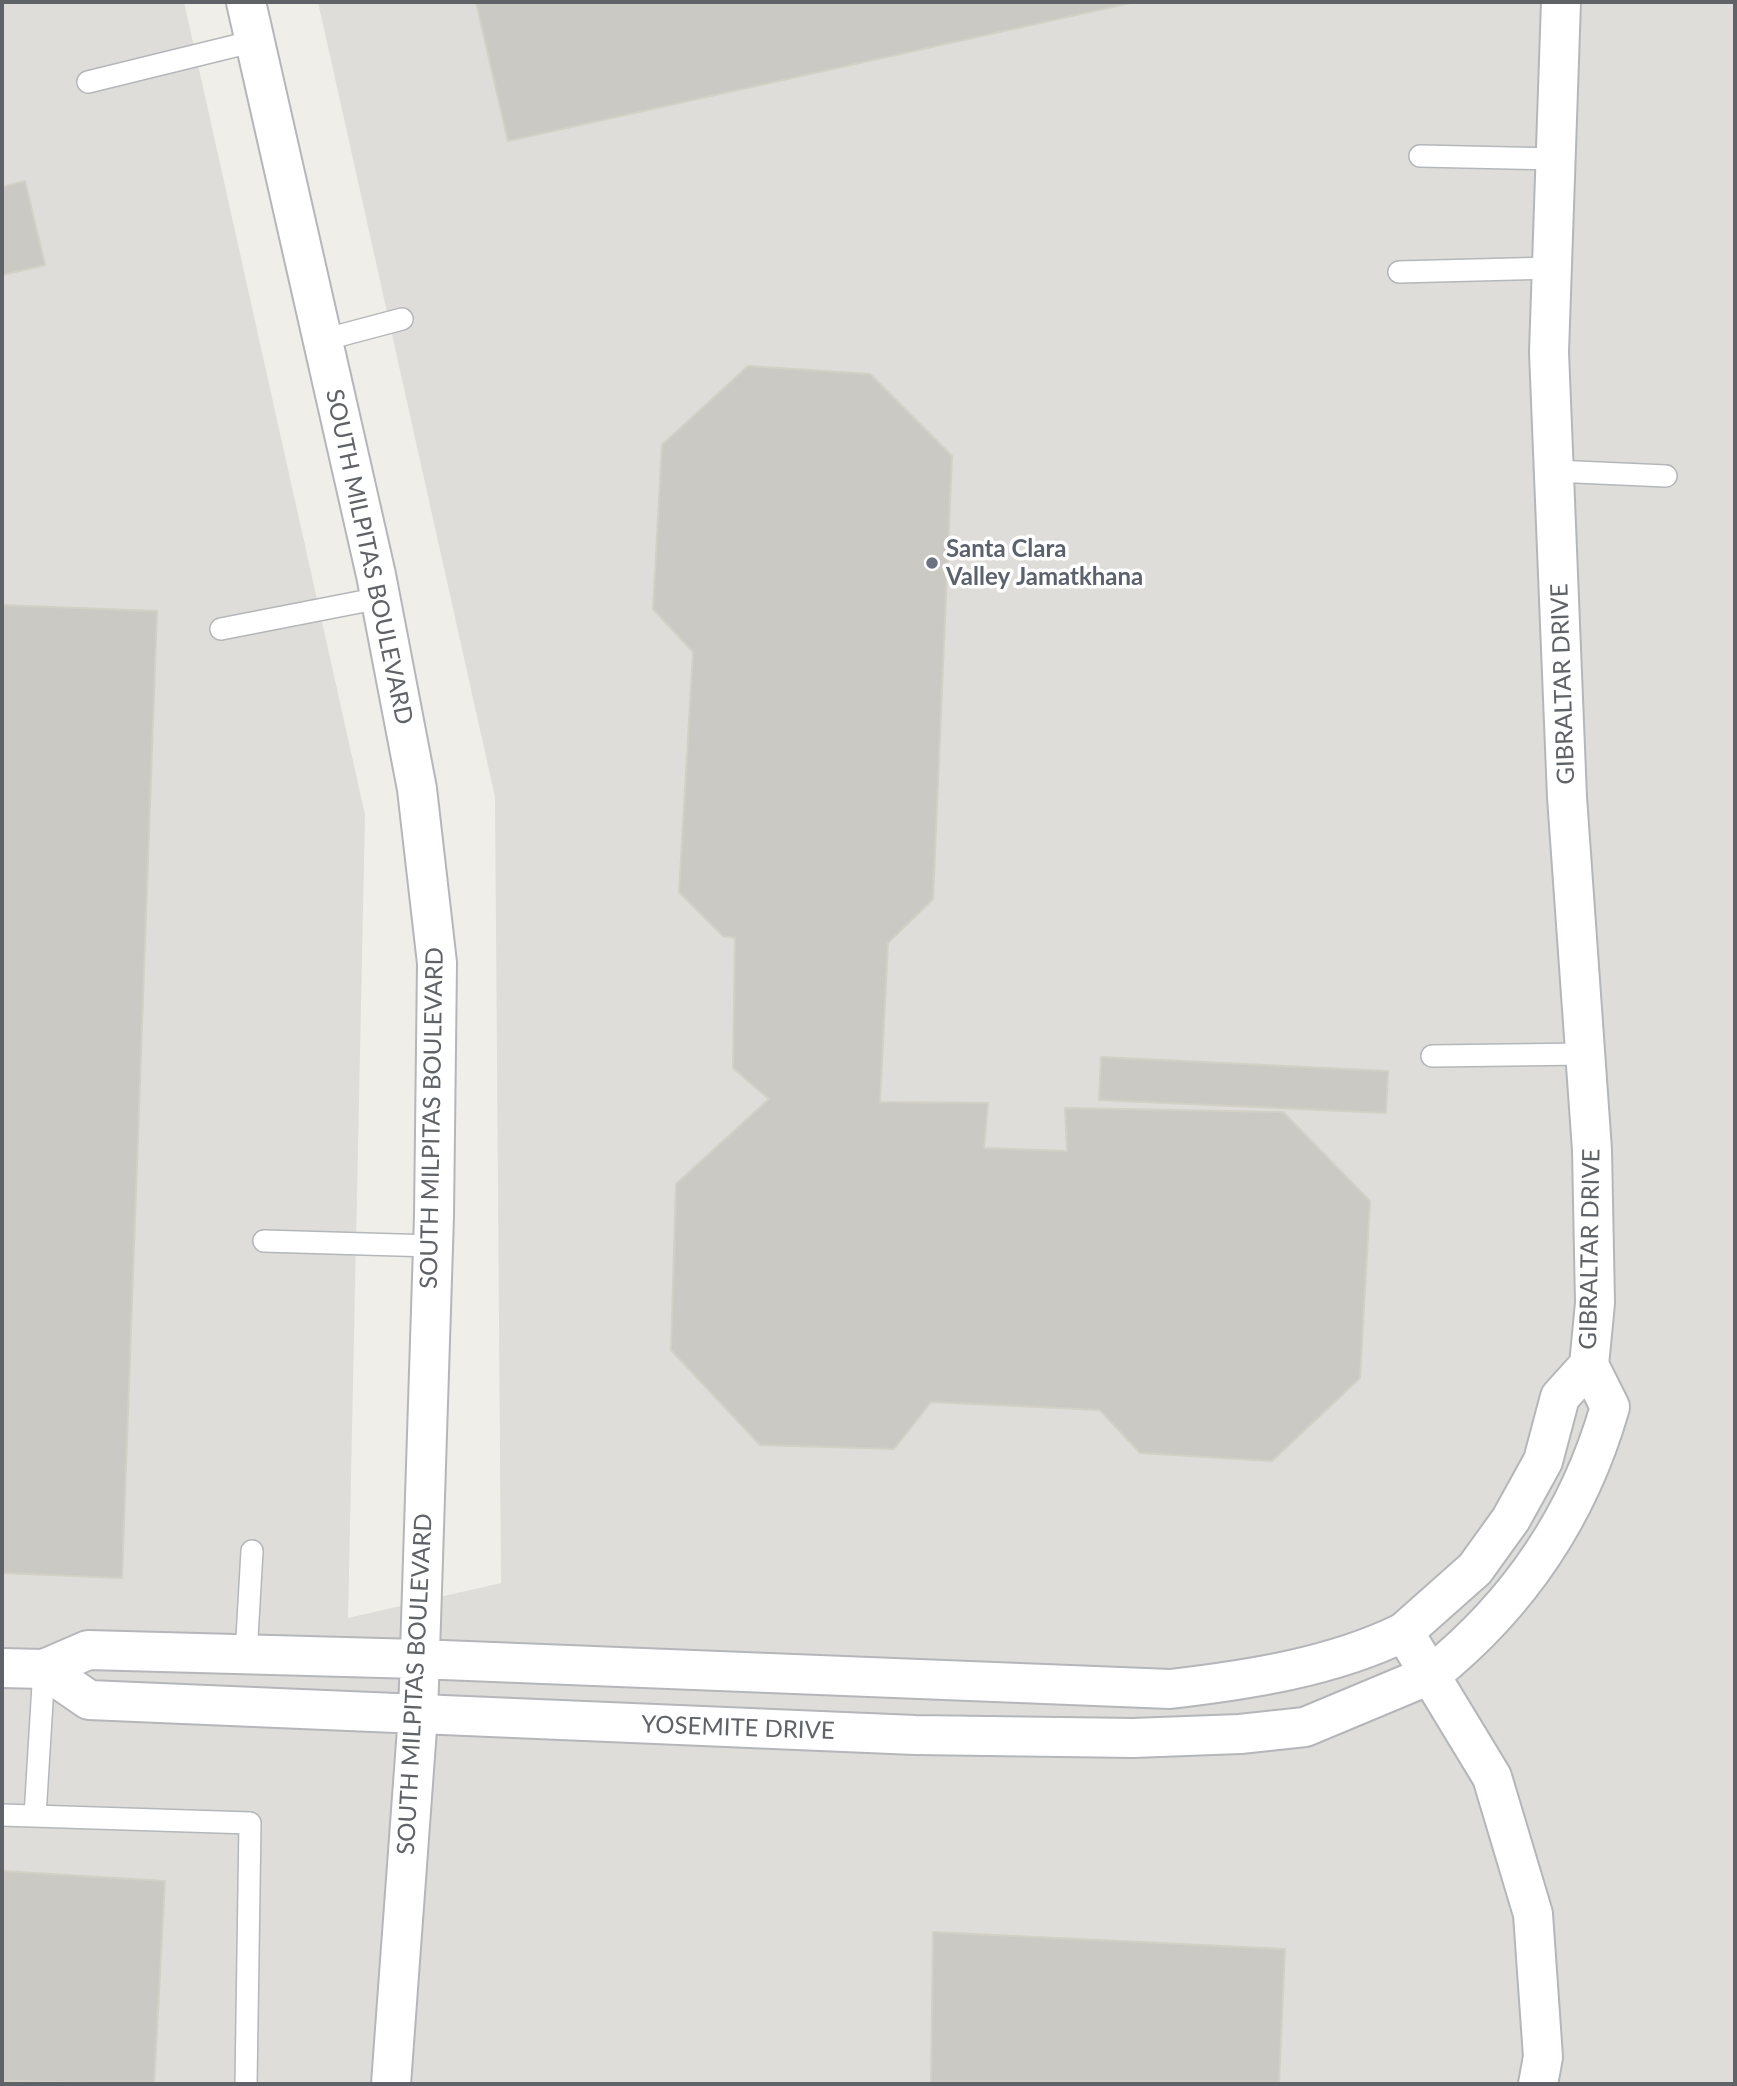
<!DOCTYPE html>
<html>
<head>
<meta charset="utf-8">
<style>
	body { margin:0 }
	#map { position:relative; width:1737px; height:2086px; overflow:hidden; background:#efeee8; font-family:Lato,sans-serif }
	canvas { display:block }
	.frame { position:absolute; inset:0; border:4px solid #5f6266; pointer-events:none }
</style>
</head>
<body>
<div id="map">
<canvas width="1737" height="2086"></canvas>
<div class="frame"></div>
</div>
<script>
const ctx = document.querySelector('canvas').getContext('2d');
ctx.lineJoin = 'round';
function fill(path, color) { ctx.fillStyle = color; ctx.fill(path, 'evenodd'); }
function strokePath(path, color, width, dash) { ctx.strokeStyle = color; ctx.lineWidth = width; ctx.lineCap = dash ? 'butt' : 'round'; ctx.setLineDash(dash || []); ctx.stroke(path); }
function drawText(font, color, halo, rows, align = 'center') {
  ctx.font = font + ' Lato,sans-serif'; ctx.lineWidth = 7; ctx.setLineDash([]); ctx.textBaseline = 'middle'; ctx.strokeStyle = halo; ctx.fillStyle = color; for (const [text, x, y, turn = 0] of rows) {
    ctx.save(); ctx.translate(x, y); ctx.rotate((+turn || 0) * Math.PI / 180); ctx.textAlign = isNaN(turn) ? turn : align; if (halo) ctx.strokeText(text, 0, 0); ctx.fillText(text, 0, 0); ctx.restore();
  }
}
const industrial = new Path2D(`
	M 2,2 L 184,2 L 365,815 L 348,1618 L 501,1583 L 495,797 L 318,2 L 1735,2 L 1735,2084 L 2,2084 Z`);
const building = new Path2D(`
	M 476,2 L 1135,2 L 508,141 Z
	M 25,181 L 45,265 L 2,275 L 2,187 Z
	M 748,366 L 870,374 L 952,456 L 933,899 L 888,943 L 880,1102 L 988,1103 L 984,1148 L 1067,1151 L 1065,1108 L 1283,1112 L 1370,1201 L 1360,1378 L 1272,1461 L 1140,1453 L 1100,1410 L 931,1402 L 894,1449 L 760,1445 L 671,1350 L 676,1184 L 769,1099 L 733,1068 L 735,938 L 723,936 L 679,892 L 693,652 L 653,609 L 662,445 Z
	M 2,605 L 157,611 L 122,1578 L 2,1573 Z
	M 1101,1057 L 1388,1071 L 1386,1113 L 1099,1100 Z
	M 2,1871 L 165,1881 L 154,2084 L 2,2081 Z
	M 933,1932 L 1285,1949 L 1279,2084 L 931,2084 Z`);
const service = new Path2D(`
	M 88,82 L 255,41
	M 1420,156 L 1556,159
	M 1399,272 L 1552,268
	M 323,340 L 402,319
	M 1554,471 L 1666,476
	M 221,629 L 380,598
	M 1432,1056 L 1585,1054
	M 264,1241 L 432,1246
	M 246,1655 L 252,1551
	M 2,1815 L 250,1823 L 246,2084
	M 35,1816 L 44,1669`);
const minor = new Path2D(`
	M 1404,1632 L 1492,1777 L 1533,1914 L 1543,2057 L 1538,2084`);
const tertiary = new Path2D(`
	M 1404,1632 L 1475,1569 L 1511,1519 L 1543,1461 L 1560,1397 L 1589,1365
	M 1432,1674 C 1519,1604 1579,1515 1610,1407 L 1589,1365 L 1595,1303 L 1592,1150 L 1567,797 L 1549,352 L 1561,2`);
const secondary = new Path2D(`
	M 246,2 L 376,575 L 417,789 L 437,963 L 434,1216 L 418,1715 L 391,2084
	M 2,1668 L 44,1669 L 88,1650 L 418,1659 L 1170,1689 C 1248,1680 1333,1667 1404,1632
	M 44,1669 L 89,1700 L 915,1735 L 1133,1738 L 1240,1734 L 1305,1727 L 1432,1674`);
const markers = [
	[932,563,7,"#6b7280"]
];
const worshipNames = [
	["Santa Clara",946,549],
	["Valley Jamatkhana",946,577]
];
const streetNames = [
	["SOUTH MILPITAS BOULEVARD",369,557,78],
	["GIBRALTAR DRIVE",1563,684,-92],
	["SOUTH MILPITAS BOULEVARD",432,1118,-89],
	["GIBRALTAR DRIVE",1590,1249,-89],
	["SOUTH MILPITAS BOULEVARD",415,1684,-87],
	["YOSEMITE DRIVE",738,1728,2]
];
fill(industrial, '#deddd9');
fill(building, '#cbc9c4');
strokePath(building, '#d3d0c6', 2);
strokePath(service, '#b4b7ba', 24);
strokePath(minor, '#b4b7ba', 42);
strokePath(tertiary, '#b4b7ba', 42);
strokePath(secondary, '#b4b6ba', 42);
strokePath(service, '#fff', 21);
strokePath(minor, '#fff', 38);
strokePath(tertiary, '#fff', 38);
strokePath(secondary, '#fff', 38);
for (const [x, y, r, color] of markers) { const dot = new Path2D(); dot.arc(x, y, r, 0, 2 * Math.PI); ctx.fillStyle = color; ctx.fill(dot); strokePath(dot, '#fff', 2.5); }
drawText('bold 24px', '#5b616d', '#fff', worshipNames, 'left');
drawText('24px', '#5f6266', '#fff', streetNames);
</script>
</body>
</html>
